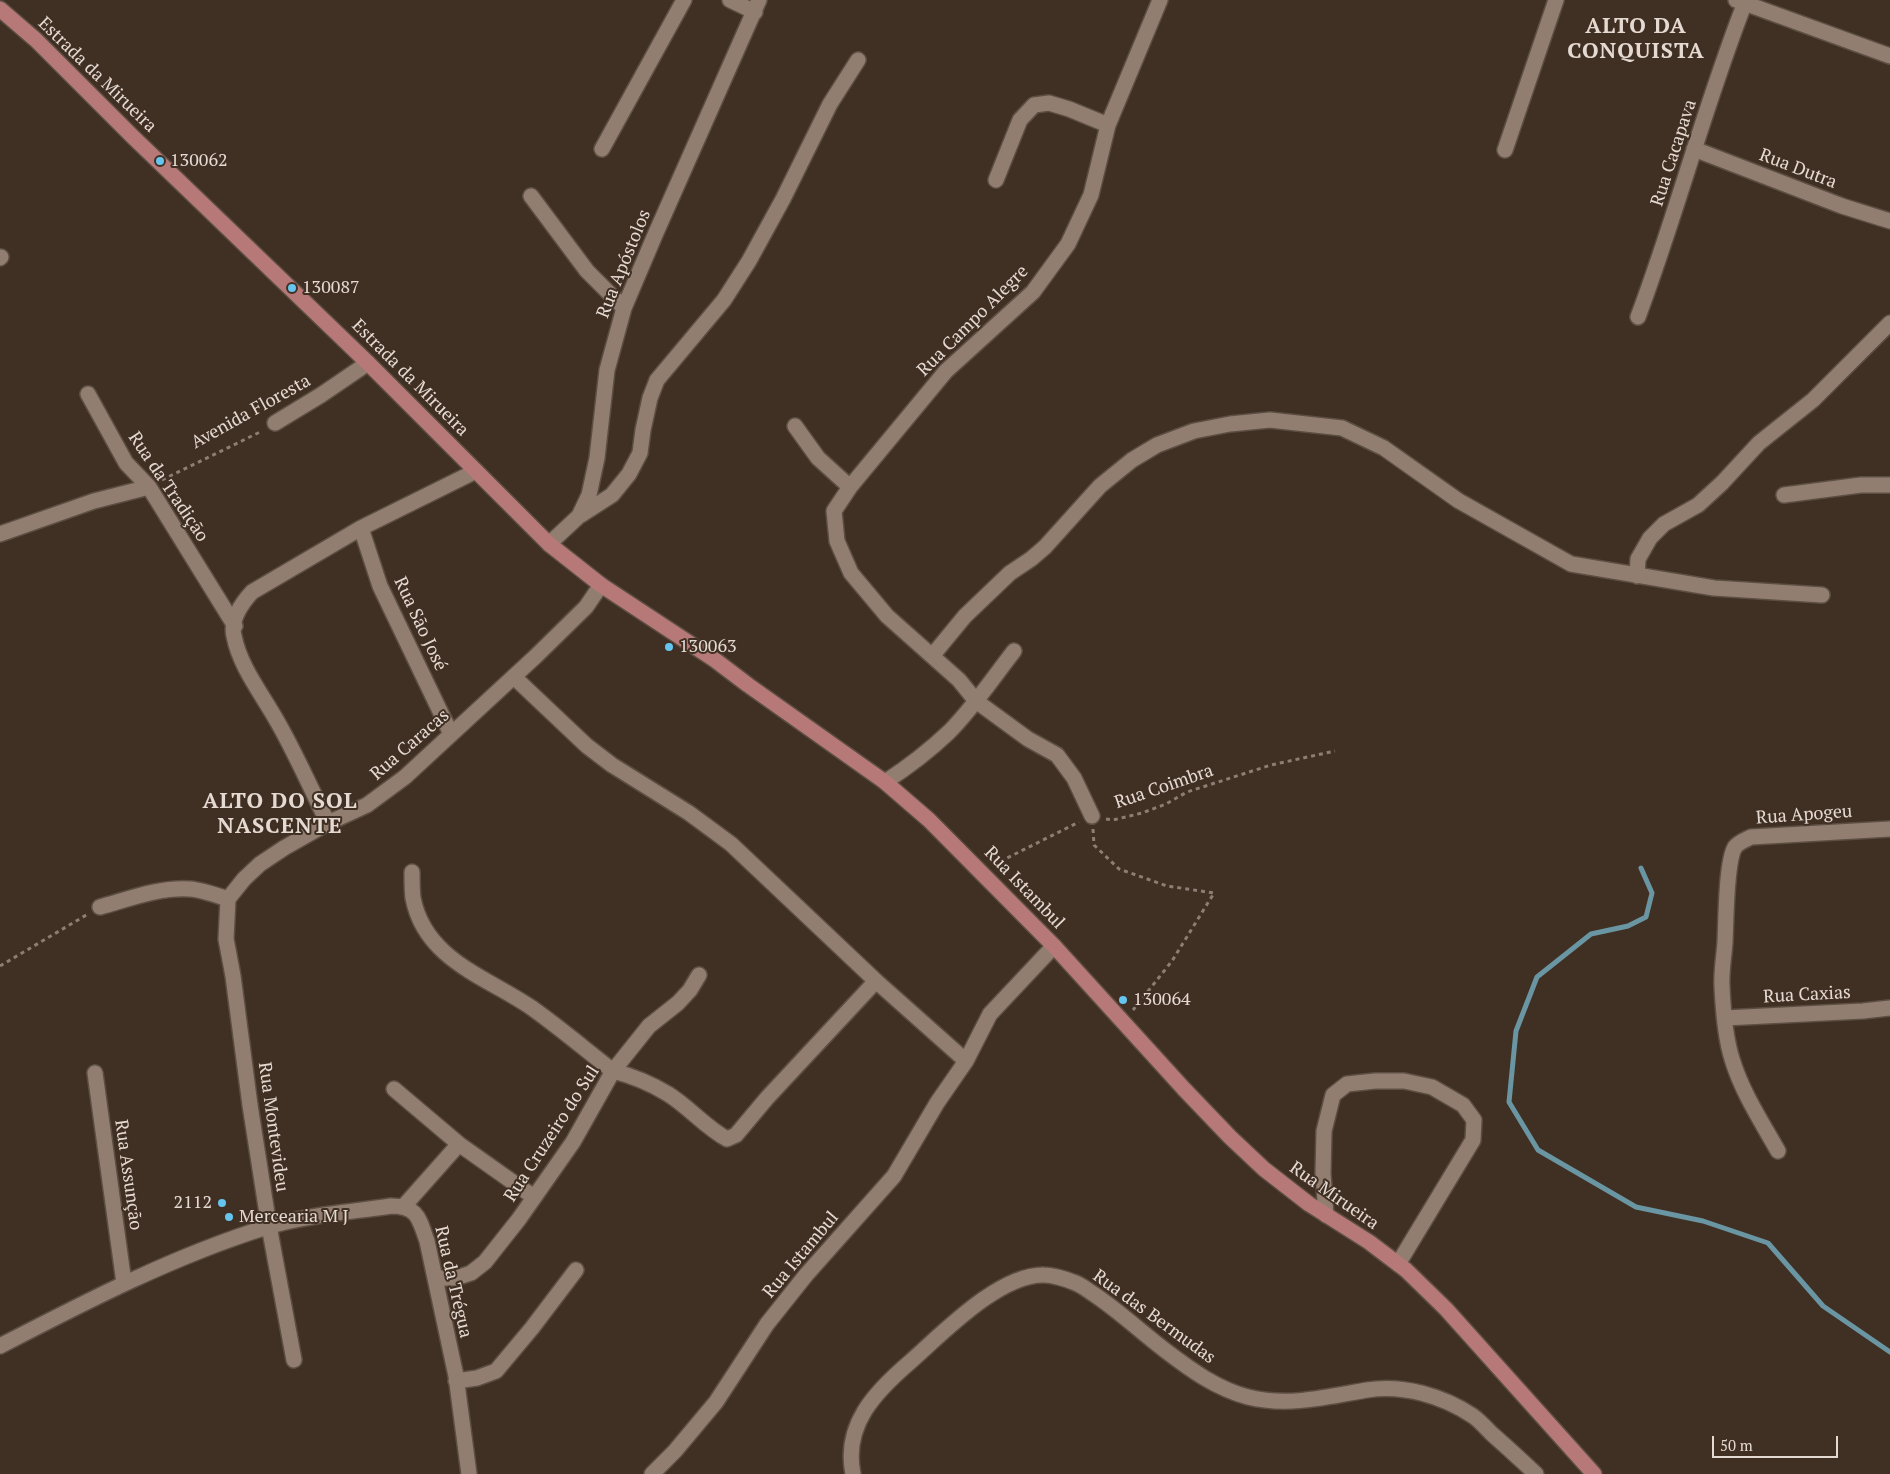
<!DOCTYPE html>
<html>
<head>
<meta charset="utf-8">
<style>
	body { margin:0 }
	#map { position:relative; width:1890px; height:1474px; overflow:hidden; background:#402f23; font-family:"PT Serif",serif }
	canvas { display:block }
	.scale { position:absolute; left:1712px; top:1436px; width:126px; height:22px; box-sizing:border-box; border:2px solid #e5dad2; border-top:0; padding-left:6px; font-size:15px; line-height:18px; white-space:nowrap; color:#e5dad2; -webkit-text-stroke:4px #402f23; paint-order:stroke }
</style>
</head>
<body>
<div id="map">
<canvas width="1890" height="1474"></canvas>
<div class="scale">50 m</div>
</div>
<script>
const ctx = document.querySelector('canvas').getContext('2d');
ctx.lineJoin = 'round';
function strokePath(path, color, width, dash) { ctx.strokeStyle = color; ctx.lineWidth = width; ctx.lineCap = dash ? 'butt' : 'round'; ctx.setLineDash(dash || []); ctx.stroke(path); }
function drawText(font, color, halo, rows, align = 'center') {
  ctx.font = font + ' "PT Serif",serif'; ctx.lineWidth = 4; ctx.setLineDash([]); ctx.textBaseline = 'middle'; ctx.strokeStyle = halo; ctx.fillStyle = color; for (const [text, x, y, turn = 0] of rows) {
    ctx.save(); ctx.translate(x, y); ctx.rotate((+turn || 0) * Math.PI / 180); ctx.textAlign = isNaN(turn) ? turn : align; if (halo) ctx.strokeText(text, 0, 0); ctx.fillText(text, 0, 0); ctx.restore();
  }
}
const stream = new Path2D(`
	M 1641,868 L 1652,893 L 1646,917 L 1628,926 L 1591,934 L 1537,977 L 1516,1031 L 1509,1102 L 1538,1150 L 1636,1207 L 1703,1221 L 1768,1243 L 1823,1306 L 1890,1352`);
const path = new Path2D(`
	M 162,480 L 262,431
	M 1106,819 L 1113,820 L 1142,813 L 1166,804 L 1187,792 L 1271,765 L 1335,751
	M 1093,829 L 1094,845 L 1119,869 L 1167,886 L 1214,893 L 1172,961 L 1133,1010
	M 993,865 L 1079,822
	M 0,966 L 88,914`);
const minor = new Path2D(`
	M 730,0 L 755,12
	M 1736,0 L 1890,56
	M 602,149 L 684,0
	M 1694,149 L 1842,206 L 1890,221
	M 1505,150 L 1556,0
	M 996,180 L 1020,120 L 1034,105 L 1049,103 L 1069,109 L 1108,125
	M 531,196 L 587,271 L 624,308
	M 0,258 L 1,257
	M 1638,317 C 1677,213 1705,104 1746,0
	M 88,394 L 126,463 L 149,487 L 235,626
	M 275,423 L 321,395 L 368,363
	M 795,426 L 818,458 L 850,487
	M 1784,495 L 1861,485 L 1890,485
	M 581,515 L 612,495 L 629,474 L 640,453 L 643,430 L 650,398 L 657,380 L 724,300 L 749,261 L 783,199 L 830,104 L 858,60
	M 361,528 L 380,586 L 451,734
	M 0,534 L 94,501 L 149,487
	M 549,544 L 579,516 L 589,495 L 597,458 L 607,370 L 624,308 L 655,235 L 759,0
	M 1637,576 L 1638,559 L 1650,538 L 1664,524 L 1698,505 L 1722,483 L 1759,443 L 1813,400 L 1890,323
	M 932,656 L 965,616 L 1010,573 L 1031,559 L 1045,547 L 1100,486 L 1132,460 L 1157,445 L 1194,431 L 1230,424 L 1270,420 L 1342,428 L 1384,448 L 1459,501 L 1571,564 L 1714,588 L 1822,595
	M 514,677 L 587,746 L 612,765 L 689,813 L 731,844 L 876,981 L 966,1061
	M 885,782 C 908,767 929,751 949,732 C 973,708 993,678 1014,651
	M 1092,816 L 1074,778 L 1057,755 L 1028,739 L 976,701 L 959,680 L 887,616 L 851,573 L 837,541 L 834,511 L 850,487 L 946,371 L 1033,292 L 1068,244 L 1091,195 L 1108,125 L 1160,0
	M 328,823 C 311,789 296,754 277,721 C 262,694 240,667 234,636 C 230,620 242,603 252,592 L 361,528 L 476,471
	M 412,872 C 412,880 412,890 413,898 C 425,960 487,977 532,1008 C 560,1028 586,1050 613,1071 L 649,1026 L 678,1003 L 690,990 L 699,975
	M 228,899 L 226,939 L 233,976 L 250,1105 L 269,1226 L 294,1360
	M 100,907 C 129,899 159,887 190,889 C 202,890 216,895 228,899 L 244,879 L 260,864 L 284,848 L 328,823 L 367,805 L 405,777 L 536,656 L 586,607 L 601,585
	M 1725,1018 L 1863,1011 L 1890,1008
	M 95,1073 L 124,1283
	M 394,1089 L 459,1144 L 534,1197
	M 1778,1151 C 1761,1121 1742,1092 1732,1059 C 1726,1040 1723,1008 1722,987 C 1721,972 1724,957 1725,942 C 1726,923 1726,861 1735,847 C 1739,842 1745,840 1751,837 L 1890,829
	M 404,1206 L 459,1144
	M 1326,1215 L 1323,1173 L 1324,1131 L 1333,1095 L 1347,1084 L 1375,1081 L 1404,1081 L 1432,1087 L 1463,1105 L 1474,1120 L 1473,1140 L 1398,1264
	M 435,1278 L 456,1278 L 471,1273 L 485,1262 L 519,1219 L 573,1142 L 613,1071 C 633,1076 650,1083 668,1094 C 689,1107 705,1127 727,1139 L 736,1135 L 767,1098 L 876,981
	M 0,1346 C 87,1301 174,1256 267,1227 C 305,1215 352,1212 391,1206 C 418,1206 419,1219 427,1241 L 456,1376 L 469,1474
	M 456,1381 L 477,1378 L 496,1371 L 532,1328 L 576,1270
	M 652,1474 L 675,1451 L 716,1402 L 767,1324 L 806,1275 L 894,1176 L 937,1103 L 966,1061 L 990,1014 L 1054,946
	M 853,1474 C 843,1425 875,1392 910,1362 C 942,1334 999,1274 1044,1275 C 1052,1275 1066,1279 1073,1282 C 1080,1284 1086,1289 1092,1293 C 1118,1310 1141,1332 1166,1351 C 1191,1370 1217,1389 1248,1397 C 1288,1407 1327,1397 1367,1390 C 1403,1384 1443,1396 1473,1416 C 1480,1421 1486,1428 1492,1434 C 1507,1447 1522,1461 1536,1474`);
const major = new Path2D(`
	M 0,9 L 36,40 L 132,136 L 368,363 L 549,544 L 601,585 L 715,660 L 748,685 L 885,782 L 929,820 L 1054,946 L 1184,1089 L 1230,1137 L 1264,1169 L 1309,1204 L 1369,1242 L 1406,1270 L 1446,1309 L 1594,1474`);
const markers = [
	[160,161,5,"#65c5ee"],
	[292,288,5,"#65c5ee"],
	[669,647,5,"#65c5ee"],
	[1123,1000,5,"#65c5ee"],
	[222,1203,5,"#65c5ee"],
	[229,1217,5,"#65c5ee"]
];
const streetNames = [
	["Estrada da Mirueira",97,75,44],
	["Rua Cacapava",1674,153,-72],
	["Rua Dutra",1798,169,21],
	["Rua Apóstolos",624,264,-68],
	["Rua Campo Alegre",973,321,-45],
	["Estrada da Mirueira",410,378,45],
	["Avenida Floresta",251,412,-29],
	["Rua da Tradição",168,487,56],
	["Rua São José",420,624,65],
	["Rua Caracas",410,745,-41],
	["Rua Coimbra",1164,787,-19],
	["Rua Apogeu",1804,815,-4],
	["Rua Istambul",1024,888,46],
	["Rua Caxias",1807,995,-3],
	["Rua Montevideu",273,1127,82],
	["Rua Cruzeiro do Sul",552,1134,-57],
	["Rua Assunção",128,1175,82],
	["Rua Mirueira",1334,1196,35],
	["Rua Istambul",801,1255,-50],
	["Rua da Trégua",453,1282,77],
	["Rua das Bermudas",1154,1317,36]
];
const poiNames = [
	["130062",170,161],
	["130087",302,288],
	["130063",679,647],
	["130064",1133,1000],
	["2112",212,1203,"right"],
	["Mercearia M J",239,1217]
];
const districtNames = [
	["ALTO DA",1636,27],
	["CONQUISTA",1636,52],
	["ALTO DO SOL",280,802],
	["NASCENTE",280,827]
];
strokePath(stream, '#6996a2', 5);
strokePath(minor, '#5c4e43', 18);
strokePath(major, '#5c4e43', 18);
strokePath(path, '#8c7e74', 3, [4, 4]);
strokePath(minor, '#927e70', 15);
strokePath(major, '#b77978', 15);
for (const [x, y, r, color] of markers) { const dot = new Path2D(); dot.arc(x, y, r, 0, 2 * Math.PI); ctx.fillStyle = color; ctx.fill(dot); strokePath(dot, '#402f23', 2); }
drawText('18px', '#e5dad2', '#402f23', streetNames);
drawText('18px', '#e5dad2', '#402f23', poiNames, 'left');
ctx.letterSpacing = '1px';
drawText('bold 22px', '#e5dad2', '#402f23', districtNames);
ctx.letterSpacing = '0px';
</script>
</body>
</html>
